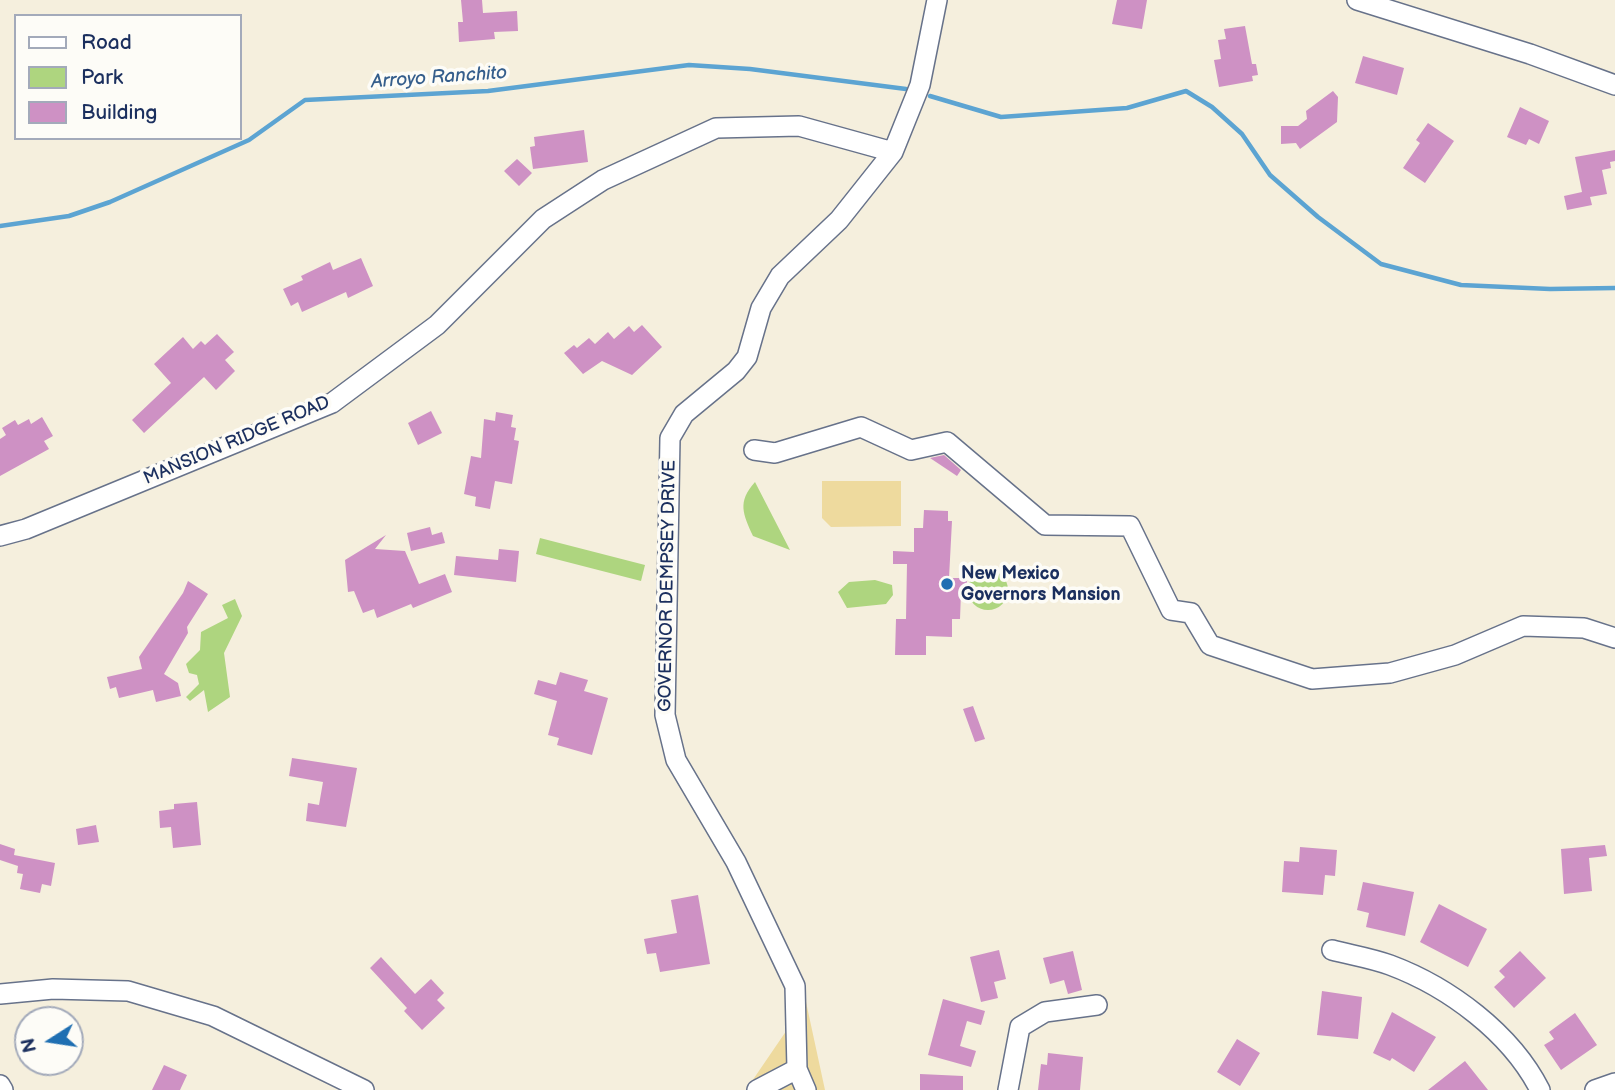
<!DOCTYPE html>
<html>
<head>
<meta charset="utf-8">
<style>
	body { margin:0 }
	#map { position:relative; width:1615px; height:1090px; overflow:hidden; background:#f5efdd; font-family:"Balsamiq Sans",sans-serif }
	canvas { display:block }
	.legend { position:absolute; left:14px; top:14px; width:228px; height:126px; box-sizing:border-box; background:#fdfcf7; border:2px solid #a3aaba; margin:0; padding:9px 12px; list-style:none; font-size:21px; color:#1b2f5e }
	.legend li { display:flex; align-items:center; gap:14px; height:35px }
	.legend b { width:35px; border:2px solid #a3aaba }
	.north { position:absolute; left:14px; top:1006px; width:70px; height:70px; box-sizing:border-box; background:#fdfcf7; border:2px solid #a3aaba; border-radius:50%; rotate:258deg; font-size:19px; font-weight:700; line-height:28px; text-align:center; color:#1b2f5e }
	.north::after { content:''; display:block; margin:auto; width:24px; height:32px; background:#1f6fb2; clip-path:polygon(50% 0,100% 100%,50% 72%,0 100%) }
</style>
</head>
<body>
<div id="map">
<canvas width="1615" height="1090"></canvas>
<ul class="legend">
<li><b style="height:9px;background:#fff"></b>Road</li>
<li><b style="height:19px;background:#aed57f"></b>Park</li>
<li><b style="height:19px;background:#ce91c4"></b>Building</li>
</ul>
<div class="north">N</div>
</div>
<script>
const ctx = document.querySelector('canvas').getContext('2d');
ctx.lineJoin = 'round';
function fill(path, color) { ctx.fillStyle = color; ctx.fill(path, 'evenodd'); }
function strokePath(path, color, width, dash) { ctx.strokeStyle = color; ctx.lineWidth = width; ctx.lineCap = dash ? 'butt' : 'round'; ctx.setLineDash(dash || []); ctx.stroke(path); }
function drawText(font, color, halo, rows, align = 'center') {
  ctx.font = font + ' "Balsamiq Sans",sans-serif'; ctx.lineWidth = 7; ctx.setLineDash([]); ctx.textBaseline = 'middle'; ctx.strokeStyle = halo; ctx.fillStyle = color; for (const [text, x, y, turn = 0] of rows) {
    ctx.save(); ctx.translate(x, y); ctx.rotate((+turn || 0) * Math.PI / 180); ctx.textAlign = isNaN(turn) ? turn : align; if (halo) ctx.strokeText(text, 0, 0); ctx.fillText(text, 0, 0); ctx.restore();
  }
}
const green = new Path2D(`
	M 755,482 L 790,550 L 753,536 C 743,514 737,502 755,482 Z
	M 540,538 L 645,565 L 641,581 L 536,554 Z
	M968 590a20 20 0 1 1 40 0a20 20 0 1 1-40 0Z
	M 875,580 L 892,585 L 893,595 L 886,604 L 847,608 L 838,592 L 849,582 Z
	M 235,599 L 242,616 L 224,653 L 230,697 L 208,712 L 204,690 L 190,701 L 186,697 L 199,684 L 197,675 L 189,673 L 186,664 L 200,650 L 201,632 L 228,618 L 222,605 Z`);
const sand = new Path2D(`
	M 822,481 L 901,481 L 901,526 L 831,527 L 822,518 Z
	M 806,1002 L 825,1090 L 763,1090 L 750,1084 Z`);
const stream = new Path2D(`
	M 930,96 L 1001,117 L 1127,108 L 1186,91 L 1212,107 L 1242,134 L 1270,175 L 1318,217 L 1381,264 L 1461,285 L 1550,289 L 1615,288
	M 0,226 L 69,216 L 110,202 L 249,140 L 305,100 L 488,91 L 689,65 L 750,69 L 906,89`);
const building = new Path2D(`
	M 461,0 L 482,0 L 483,13 L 517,11 L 518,31 L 494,32 L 495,39 L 459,42 L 458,22 L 463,22 Z
	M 1117,0 L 1147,0 L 1142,29 L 1112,24 Z
	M 1245,26 L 1252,64 L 1256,64 L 1258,75 L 1252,76 L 1253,81 L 1219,87 L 1214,60 L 1221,59 L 1218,40 L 1226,39 L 1224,29 Z
	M 1363,56 L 1404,68 L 1397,95 L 1355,83 Z
	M 1333,91 L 1338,97 L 1337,122 L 1300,149 L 1296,143 L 1281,144 L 1281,126 L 1298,126 L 1307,119 L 1306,111 Z
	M 1520,107 L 1549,121 L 1539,144 L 1529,139 L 1526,145 L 1507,137 Z
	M 1428,123 L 1454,141 L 1425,183 L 1403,168 L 1420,143 L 1416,140 Z
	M 584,130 L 588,162 L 533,169 L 530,147 L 535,146 L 534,137 Z
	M 1615,150 L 1615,161 L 1610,162 L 1611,168 L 1602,170 L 1607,194 L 1590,197 L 1592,205 L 1567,210 L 1564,196 L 1582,192 L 1575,157 Z
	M 517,159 L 532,173 L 519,186 L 504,171 Z
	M 361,258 L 373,286 L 348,298 L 346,292 L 302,312 L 298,302 L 291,306 L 283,289 L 303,280 L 301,276 L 330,262 L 333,270 Z
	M 642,325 L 662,347 L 632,375 L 602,361 L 583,374 L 564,353 L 574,345 L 577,348 L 589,338 L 595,344 L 608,332 L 614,339 L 629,326 L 634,332 Z
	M 217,334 L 234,352 L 225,360 L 235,371 L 216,390 L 204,377 L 144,433 L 132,420 L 171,383 L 154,364 L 183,337 L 193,349 L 201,341 L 205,345 Z
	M 431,411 L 442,433 L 418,445 L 408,423 Z
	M 496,412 L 513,415 L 511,427 L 516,428 L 514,440 L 519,441 L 512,484 L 495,481 L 490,509 L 475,506 L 476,497 L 464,494 L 471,456 L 481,458 L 484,419 L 495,421 Z
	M 42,417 L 53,436 L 44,441 L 49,449 L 0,476 L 0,439 L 6,435 L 2,428 L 15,420 L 18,425 L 29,419 L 31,424 Z
	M 944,455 L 961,470 L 957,476 L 930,458 Z
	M 924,510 L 948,511 L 948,521 L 952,521 L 949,578 L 967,578 L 967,592 L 961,592 L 960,619 L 952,619 L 952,637 L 926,636 L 926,655 L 895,655 L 896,619 L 906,619 L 907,564 L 893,564 L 893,551 L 914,552 L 914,528 L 923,528 Z
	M 430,527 L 432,535 L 442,532 L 445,543 L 411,551 L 407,533 Z
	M 386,535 L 375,549 L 405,551 L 419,584 L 445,574 L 452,592 L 413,608 L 411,604 L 377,618 L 374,609 L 363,613 L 354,591 L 348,592 L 345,560 Z
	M 499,549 L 519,551 L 516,582 L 454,575 L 456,556 L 498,560 Z
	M 188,581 L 208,594 L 187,627 L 188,633 L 164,674 L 178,683 L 181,696 L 156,702 L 153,690 L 119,698 L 116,687 L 110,689 L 107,677 L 142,669 L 139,657 L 183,593 Z
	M 560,672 L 588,680 L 584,691 L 608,698 L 592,755 L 557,745 L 559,738 L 548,735 L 557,701 L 534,694 L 538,680 L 556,685 Z
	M 973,706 L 985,739 L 975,742 L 963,709 Z
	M 292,758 L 357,768 L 346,827 L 306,821 L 308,803 L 319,805 L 323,782 L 289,776 Z
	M 197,802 L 201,845 L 173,848 L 171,827 L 160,828 L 159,811 L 174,809 L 174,804 Z
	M 96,825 L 99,842 L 78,845 L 76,829 Z
	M 0,844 L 15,849 L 14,855 L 55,863 L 51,886 L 42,884 L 40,893 L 20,889 L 23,874 L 17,873 L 18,866 L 0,860 Z
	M 1605,845 L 1607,856 L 1589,858 L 1592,891 L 1564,894 L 1561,849 Z
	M 1300,847 L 1337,850 L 1335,876 L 1325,875 L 1323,895 L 1282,892 L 1284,861 L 1299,862 Z
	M 1363,882 L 1414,892 L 1405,936 L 1366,927 L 1369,913 L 1357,910 Z
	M 698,895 L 710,964 L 660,972 L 656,953 L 647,954 L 644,939 L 677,933 L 671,900 Z
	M 1439,904 L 1487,929 L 1468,967 L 1420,942 Z
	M 999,950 L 1006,979 L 994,982 L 998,998 L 981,1002 L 970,957 Z
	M 1073,951 L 1082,990 L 1068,994 L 1064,980 L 1050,984 L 1043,958 Z
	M 1520,951 L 1546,978 L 1514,1008 L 1494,987 L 1505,977 L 1499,971 Z
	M 381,957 L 415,994 L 431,979 L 444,993 L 437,1000 L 445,1008 L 422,1030 L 404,1011 L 407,1008 L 370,968 Z
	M 1322,991 L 1362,997 L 1358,1039 L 1317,1035 Z
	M 943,999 L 985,1011 L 981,1025 L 967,1021 L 960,1046 L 976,1051 L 971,1067 L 928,1055 Z
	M 1392,1012 L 1436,1037 L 1414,1072 L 1392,1058 L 1390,1061 L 1373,1053 Z
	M 1575,1013 L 1597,1045 L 1561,1070 L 1544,1045 L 1554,1039 L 1549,1032 Z
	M 1237,1039 L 1260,1053 L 1240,1086 L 1217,1072 Z
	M 1048,1053 L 1083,1057 L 1080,1090 L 1038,1090 L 1041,1064 L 1047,1065 Z
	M 1465,1061 L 1488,1090 L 1428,1090 Z
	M 164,1065 L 187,1075 L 180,1090 L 152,1090 Z
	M 920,1074 L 963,1076 L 963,1090 L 920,1090 Z`);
const minor = new Path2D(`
	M 1357,0 L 1530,54 L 1615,85
	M 754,450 L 775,453 L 861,427 L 911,450 L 947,442 L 1045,525 L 1130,526 L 1171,610 L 1191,613 L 1210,645 L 1312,679 L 1390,673 L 1455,655 L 1523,626 L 1584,628 L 1615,638
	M 0,536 L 26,529 L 332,403 L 437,325 L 543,219 L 603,180 L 716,128 L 799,126 L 893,152
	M 1332,950 C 1351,955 1371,958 1390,965 C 1449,987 1511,1033 1540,1090
	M 0,994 L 53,989 L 128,991 L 213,1016 L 364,1090
	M 797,1069 L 806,1090
	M 0,1085 L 3,1090
	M 757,1090 L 797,1069 L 795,986 L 736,862 L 676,760 L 665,715 L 670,438 L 684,414 L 736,371 L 747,357 L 761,308 L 780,276 L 839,220 L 893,152 L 920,85 L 937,0
	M 1008,1090 L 1020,1027 L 1045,1012 L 1097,1005
	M 1595,1090 L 1615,1083`);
const markers = [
	[947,584,7,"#1f6fb2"]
];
const streetNames = [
	["MANSION RIDGE ROAD",237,441,-23],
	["GOVERNOR DEMPSEY DRIVE",668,586,-89]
];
const poiNames = [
	["New Mexico",961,574],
	["Governors Mansion",961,595]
];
const waterNames = [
	["Arroyo Ranchito",439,78,-4]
];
fill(green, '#aed57f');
fill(sand, '#eeda9e');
strokePath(stream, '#5ca4d2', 4.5);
fill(building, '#ce91c4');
strokePath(minor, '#67728a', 22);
strokePath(minor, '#fff', 19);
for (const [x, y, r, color] of markers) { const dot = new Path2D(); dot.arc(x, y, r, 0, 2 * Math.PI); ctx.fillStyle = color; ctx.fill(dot); strokePath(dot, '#fdfcf7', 2.5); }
drawText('18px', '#1b2f5e', '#fdfcf7', streetNames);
drawText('bold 18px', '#1b2f5e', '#fdfcf7', poiNames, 'left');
drawText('italic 19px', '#355e8c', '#fdfcf7', waterNames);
</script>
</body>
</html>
